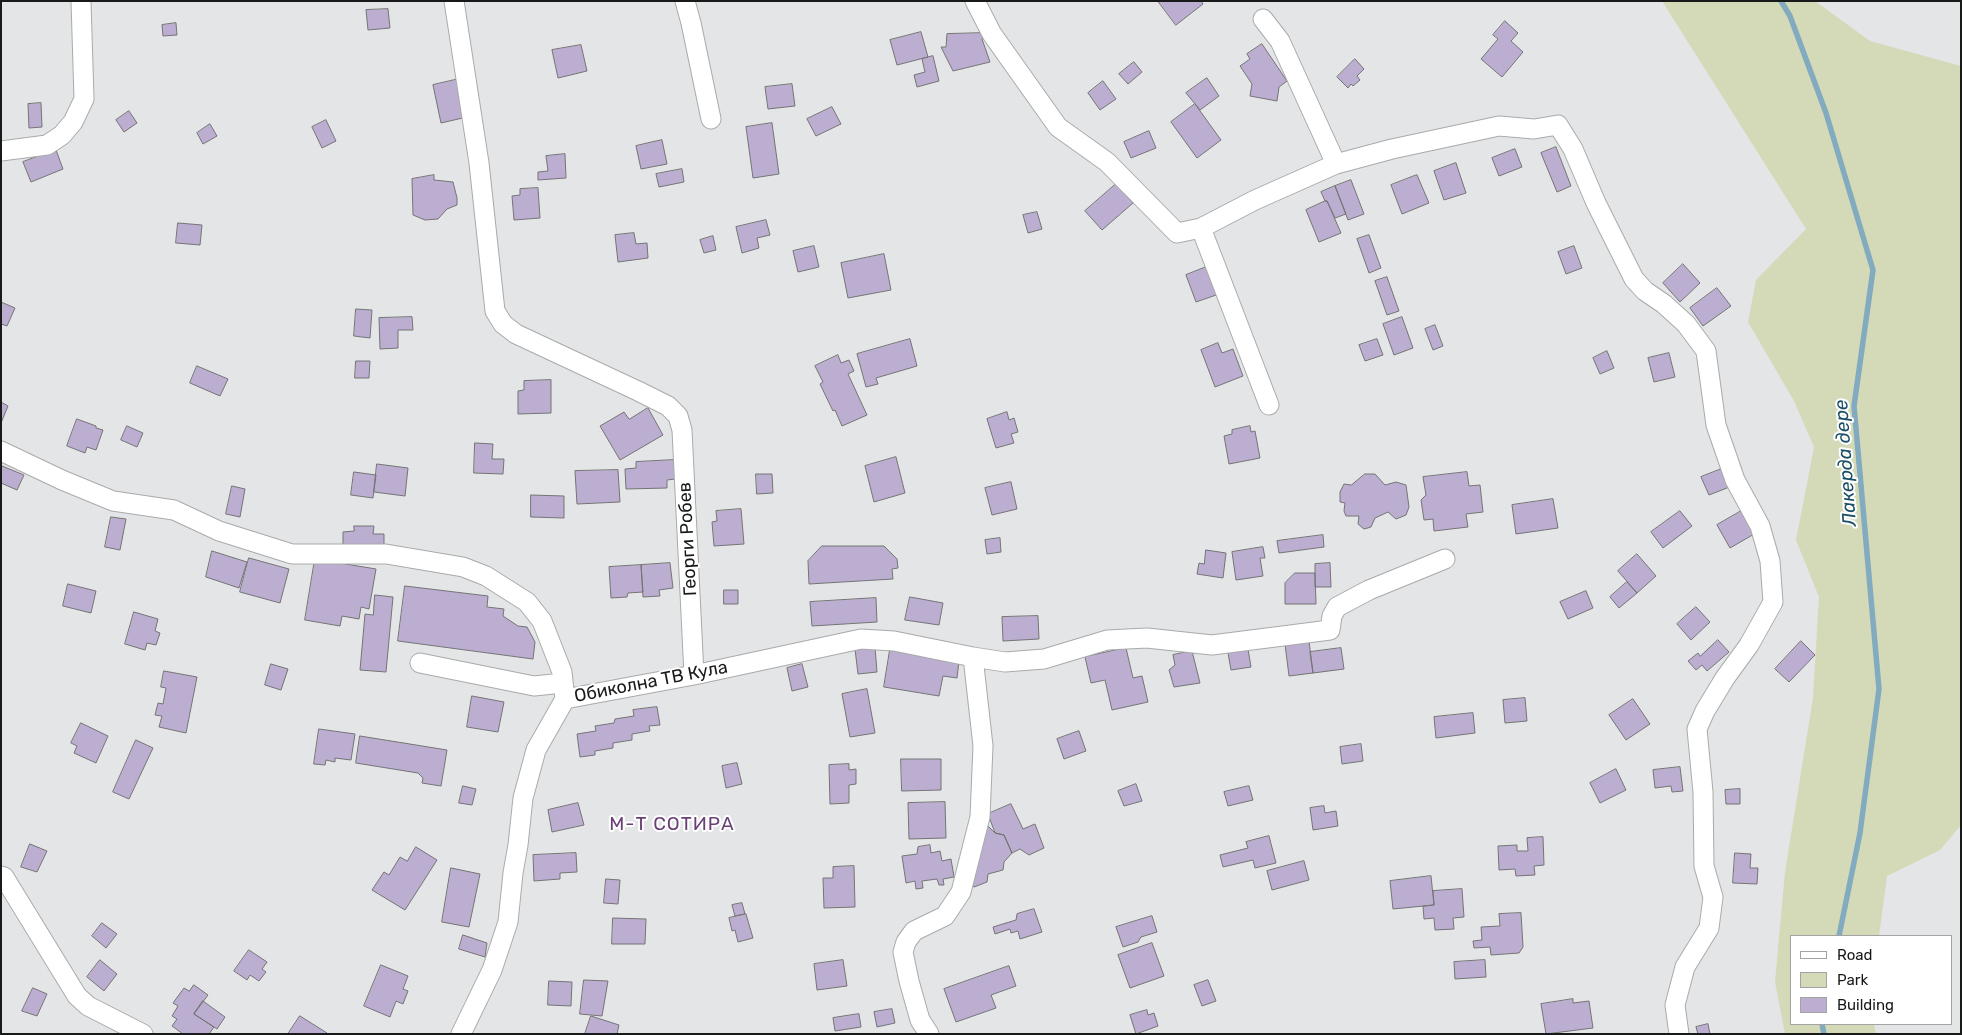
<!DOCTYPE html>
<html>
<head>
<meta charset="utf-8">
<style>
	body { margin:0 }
	#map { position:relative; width:1962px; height:1035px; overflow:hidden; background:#e4e5e7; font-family:Rubik,sans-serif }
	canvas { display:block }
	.frame { position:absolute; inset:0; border:2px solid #181919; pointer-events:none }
	.legend { position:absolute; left:1790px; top:935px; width:162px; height:90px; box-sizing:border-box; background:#fff; border:1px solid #a3a3a3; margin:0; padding:6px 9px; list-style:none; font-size:15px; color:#181919 }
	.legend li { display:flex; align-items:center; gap:10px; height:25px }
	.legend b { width:25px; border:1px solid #a3a3a3 }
</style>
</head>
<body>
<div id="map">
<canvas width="1962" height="1035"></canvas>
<div class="frame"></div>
<ul class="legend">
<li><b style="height:6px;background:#fff"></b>Road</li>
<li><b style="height:14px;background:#d4d9b8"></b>Park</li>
<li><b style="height:14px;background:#bcaed1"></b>Building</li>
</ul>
</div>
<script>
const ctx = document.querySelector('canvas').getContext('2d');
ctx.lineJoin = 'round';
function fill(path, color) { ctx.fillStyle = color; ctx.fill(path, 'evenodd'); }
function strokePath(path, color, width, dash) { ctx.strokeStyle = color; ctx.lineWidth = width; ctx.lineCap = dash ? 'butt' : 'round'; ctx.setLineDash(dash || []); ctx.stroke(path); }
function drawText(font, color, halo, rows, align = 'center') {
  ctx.font = font + ' Rubik,sans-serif'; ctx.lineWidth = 4; ctx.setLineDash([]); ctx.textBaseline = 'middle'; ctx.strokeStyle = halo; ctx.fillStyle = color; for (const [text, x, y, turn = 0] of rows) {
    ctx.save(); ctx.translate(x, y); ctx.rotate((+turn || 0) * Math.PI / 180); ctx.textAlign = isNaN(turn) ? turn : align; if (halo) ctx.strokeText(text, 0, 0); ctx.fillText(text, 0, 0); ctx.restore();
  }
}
const green = new Path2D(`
	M 1662,1 L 1815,1 L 1870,41 L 1961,66 L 1961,825 L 1940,850 L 1887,876 L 1879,936 L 1791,936 L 1791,1024 L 1874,1024 L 1876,1034 L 1785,1034 L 1775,982 L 1785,872 L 1813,698 L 1819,597 L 1796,540 L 1814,447 L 1794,401 L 1748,322 L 1756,280 L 1806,229 Z`);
const stream = new Path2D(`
	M 1781,1 L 1790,16 L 1826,113 L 1873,270 L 1854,406 L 1879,689 L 1860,833 L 1839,936
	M 1822,1024 L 1824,1034`);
const building = new Path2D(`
	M 1158,1 L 1201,1 L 1203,4 L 1176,25 Z
	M 388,9 L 390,28 L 368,30 L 366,10 Z
	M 1505,21 L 1518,33 L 1511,41 L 1523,52 L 1502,77 L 1481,59 L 1498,39 L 1493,35 Z
	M 176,23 L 177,35 L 163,36 L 162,25 Z
	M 921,32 L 928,57 L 897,65 L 890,40 Z
	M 984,33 L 982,39 L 990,62 L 953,71 L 941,47 L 946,47 L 947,34 Z
	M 1262,44 L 1287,81 L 1279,87 L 1277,101 L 1250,96 L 1252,84 L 1240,66 L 1250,59 L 1247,54 Z
	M 581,45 L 587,71 L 558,78 L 552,50 Z
	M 933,56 L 939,81 L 917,87 L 914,75 L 925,72 L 922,59 Z
	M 1355,59 L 1364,69 L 1357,76 L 1360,80 L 1353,86 L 1351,84 L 1348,88 L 1337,77 Z
	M 1134,62 L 1142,72 L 1128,84 L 1119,74 Z
	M 1207,78 L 1219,96 L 1200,110 L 1186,93 Z
	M 459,79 L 467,117 L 441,123 L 433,85 Z
	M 1103,81 L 1116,99 L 1100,110 L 1088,93 Z
	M 792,84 L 795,106 L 768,109 L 765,87 Z
	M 41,103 L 42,127 L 29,128 L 28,104 Z
	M 1195,104 L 1221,140 L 1197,158 L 1171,122 Z
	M 832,107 L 841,124 L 816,136 L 807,119 Z
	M 129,111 L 137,123 L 124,132 L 116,120 Z
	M 326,120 L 336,141 L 322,148 L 312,127 Z
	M 772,123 L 779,174 L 753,178 L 746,127 Z
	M 210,124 L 217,136 L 203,144 L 197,133 Z
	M 1149,131 L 1156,148 L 1131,158 L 1124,142 Z
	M 662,140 L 667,164 L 641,169 L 636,146 Z
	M 1556,147 L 1571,186 L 1557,192 L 1541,153 Z
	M 1515,149 L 1522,167 L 1499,176 L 1492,158 Z
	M 56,150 L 63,169 L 31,182 L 23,162 Z
	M 565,154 L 566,178 L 538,180 L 538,172 L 548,171 L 546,156 Z
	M 1456,163 L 1466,193 L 1444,200 L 1434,171 Z
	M 682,169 L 684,182 L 659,187 L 656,174 Z
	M 434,175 L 434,180 L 453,182 L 457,198 L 457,205 L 447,209 L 438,219 L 425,220 L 413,215 L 412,179 Z
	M 1417,175 L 1429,203 L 1402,214 L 1391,185 Z
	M 1351,180 L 1364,214 L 1348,220 L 1335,186 Z
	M 1116,184 L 1133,203 L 1102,230 L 1085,211 Z
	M 1335,186 L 1346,214 L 1335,218 L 1327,201 L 1325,201 L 1321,192 Z
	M 538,188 L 540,218 L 514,220 L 512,196 L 520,195 L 520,189 Z
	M 1325,201 L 1327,201 L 1341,233 L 1319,242 L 1306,210 Z
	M 1037,212 L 1042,229 L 1028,233 L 1023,215 Z
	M 766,220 L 770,235 L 757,238 L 759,248 L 742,253 L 736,227 Z
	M 178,223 L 202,225 L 200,245 L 176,243 Z
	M 634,233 L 636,244 L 647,243 L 648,258 L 618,262 L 615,235 Z
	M 1369,235 L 1381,268 L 1369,273 L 1357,239 Z
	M 713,236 L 716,250 L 704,253 L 700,240 Z
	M 814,246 L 819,267 L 798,272 L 793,251 Z
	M 1574,246 L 1582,268 L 1566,274 L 1558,252 Z
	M 884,254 L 891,290 L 848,298 L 841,263 Z
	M 1683,264 L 1700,283 L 1680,302 L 1663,283 Z
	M 1209,266 L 1219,294 L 1196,302 L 1186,275 Z
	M 1387,277 L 1399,311 L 1387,315 L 1375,281 Z
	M 1717,288 L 1731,306 L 1703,326 L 1690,308 Z
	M 1,302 L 15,308 L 7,326 L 1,324 Z
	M 356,309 L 372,310 L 370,338 L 354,336 Z
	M 412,317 L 413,330 L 398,330 L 398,348 L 380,349 L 379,318 Z
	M 1402,317 L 1413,348 L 1394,355 L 1383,324 Z
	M 1435,325 L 1443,346 L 1433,350 L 1425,329 Z
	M 910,339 L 917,366 L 876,378 L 878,384 L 866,387 L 857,354 Z
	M 1377,339 L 1383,355 L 1365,361 L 1359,345 Z
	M 1218,343 L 1222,353 L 1233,349 L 1243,376 L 1215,387 L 1201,350 Z
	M 1607,351 L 1614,368 L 1600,374 L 1593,358 Z
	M 1669,353 L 1675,377 L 1654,382 L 1648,358 Z
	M 838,355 L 841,363 L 849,360 L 854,371 L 848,374 L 867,415 L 842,426 L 835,410 L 833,411 L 820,384 L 823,382 L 815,366 Z
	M 356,361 L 370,361 L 369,378 L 355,378 Z
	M 197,366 L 228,379 L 220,396 L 190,383 Z
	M 551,380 L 551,413 L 518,414 L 518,391 L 524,390 L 524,381 Z
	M 1,402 L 8,406 L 1,423 Z
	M 648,408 L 663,435 L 620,460 L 600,426 L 624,412 L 629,419 Z
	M 1007,412 L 1009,420 L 1014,418 L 1018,432 L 1011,434 L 1014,443 L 996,448 L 987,419 Z
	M 77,419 L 96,426 L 96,428 L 103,430 L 96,450 L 87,447 L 85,453 L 67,446 Z
	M 127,426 L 143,433 L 137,447 L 121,440 Z
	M 1250,426 L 1251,432 L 1255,431 L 1260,458 L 1229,464 L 1224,436 L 1232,434 L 1232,430 Z
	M 475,443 L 493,444 L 492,459 L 504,459 L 503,474 L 474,473 Z
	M 896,457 L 905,493 L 874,502 L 865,466 Z
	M 674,460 L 675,479 L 667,480 L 667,488 L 626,489 L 625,469 L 636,468 L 636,462 Z
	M 377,464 L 408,468 L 405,496 L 374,492 Z
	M 2,466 L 24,475 L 17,490 L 1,483 Z
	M 1724,468 L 1732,486 L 1709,495 L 1701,477 Z
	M 618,470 L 620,502 L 577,504 L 575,471 Z
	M 354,472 L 376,475 L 373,498 L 351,495 Z
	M 1467,472 L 1469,486 L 1480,485 L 1483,512 L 1466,514 L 1468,527 L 1434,531 L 1433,519 L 1424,520 L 1421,500 L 1426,495 L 1423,477 Z
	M 756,474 L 772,474 L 773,493 L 757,494 Z
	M 1365,474 L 1375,474 L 1385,485 L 1396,482 L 1406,485 L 1409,507 L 1406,515 L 1396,519 L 1388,512 L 1375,518 L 1371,527 L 1364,529 L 1358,524 L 1359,516 L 1346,516 L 1344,511 L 1345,503 L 1340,502 L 1340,492 L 1344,484 L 1351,485 Z
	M 1011,482 L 1017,509 L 992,515 L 985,488 Z
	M 232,486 L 245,489 L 240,517 L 226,514 Z
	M 531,495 L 564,496 L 564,518 L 531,517 Z
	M 1553,499 L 1558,528 L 1516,534 L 1512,505 Z
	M 741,509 L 744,544 L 714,546 L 712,522 L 717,521 L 716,511 Z
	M 1743,510 L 1756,533 L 1730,548 L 1717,525 Z
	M 1680,511 L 1692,526 L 1663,548 L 1651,532 Z
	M 111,517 L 126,519 L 120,550 L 105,547 Z
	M 354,526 L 374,526 L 373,534 L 384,534 L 384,548 L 343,548 L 343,532 L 354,531 Z
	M 1323,535 L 1324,547 L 1279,553 L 1277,541 Z
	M 1000,538 L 1001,552 L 987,554 L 985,540 Z
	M 822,546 L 884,546 L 897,559 L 898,568 L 892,569 L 893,579 L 809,584 L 808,561 Z
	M 1263,547 L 1265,558 L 1260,558 L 1263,576 L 1236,580 L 1232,552 Z
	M 1206,550 L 1226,553 L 1223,578 L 1197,574 L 1199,563 L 1204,564 Z
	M 212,551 L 247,562 L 239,588 L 206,577 Z
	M 1637,554 L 1656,576 L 1637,593 L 1618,571 Z
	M 249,558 L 289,569 L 280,603 L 240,592 Z
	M 315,559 L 376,569 L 369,609 L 361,607 L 359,619 L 342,616 L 340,626 L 305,620 Z
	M 670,563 L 673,588 L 659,590 L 660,596 L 643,597 L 641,565 Z
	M 1330,563 L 1331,587 L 1315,587 L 1315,564 Z
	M 641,565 L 643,592 L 628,593 L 627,597 L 611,598 L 609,567 Z
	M 1295,573 L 1315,573 L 1316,604 L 1285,604 L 1285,583 Z
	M 1627,582 L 1637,593 L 1619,608 L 1610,597 Z
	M 68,584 L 96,591 L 91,613 L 63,606 Z
	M 405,586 L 488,596 L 487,607 L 504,609 L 503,616 L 518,626 L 527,627 L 535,642 L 533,659 L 398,641 Z
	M 724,590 L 738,590 L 738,604 L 724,604 Z
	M 1586,591 L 1593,608 L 1568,619 L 1560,602 Z
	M 375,595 L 393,597 L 386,672 L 360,670 L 365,614 L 373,615 Z
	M 910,597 L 943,603 L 939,625 L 905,620 Z
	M 876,598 L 877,622 L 812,626 L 810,602 Z
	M 1696,607 L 1710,622 L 1691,640 L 1677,624 Z
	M 134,612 L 158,619 L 155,631 L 160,633 L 156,645 L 147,643 L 145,650 L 125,644 Z
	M 1038,616 L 1039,639 L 1003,641 L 1002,617 Z
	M 1718,640 L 1729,652 L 1707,671 L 1702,665 L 1696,670 L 1688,661 L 1698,653 L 1700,656 Z
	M 1309,641 L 1313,673 L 1289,676 L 1285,644 Z
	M 1801,641 L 1815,655 L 1789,682 L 1775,669 Z
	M 875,647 L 877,672 L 858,674 L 855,649 Z
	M 1126,648 L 1133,678 L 1142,676 L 1148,702 L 1112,710 L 1105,680 L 1091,683 L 1085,657 Z
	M 1341,648 L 1344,669 L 1313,673 L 1310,652 Z
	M 1248,649 L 1251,667 L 1231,670 L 1228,653 Z
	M 890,650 L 959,661 L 957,678 L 943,676 L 939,696 L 884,687 Z
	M 1192,651 L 1200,683 L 1174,687 L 1169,670 L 1175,665 L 1173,655 Z
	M 271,664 L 288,669 L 281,690 L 265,685 Z
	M 802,664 L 808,687 L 792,691 L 787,668 Z
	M 164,671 L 197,677 L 186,733 L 159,727 L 162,716 L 155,715 L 158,703 L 163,704 L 166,688 L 161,687 Z
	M 867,689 L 875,733 L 850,737 L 842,694 Z
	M 472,696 L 504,702 L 498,732 L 467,727 Z
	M 1525,698 L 1527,721 L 1505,723 L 1503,700 Z
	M 1633,699 L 1650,724 L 1626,740 L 1609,715 Z
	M 657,707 L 660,725 L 649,726 L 650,731 L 632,734 L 632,740 L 613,743 L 613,748 L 595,751 L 595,755 L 580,757 L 577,734 L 596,731 L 595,726 L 614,723 L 615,719 L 634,716 L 633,710 Z
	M 1473,713 L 1475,733 L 1436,738 L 1434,717 Z
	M 81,723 L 108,736 L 96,763 L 74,753 L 77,746 L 71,743 Z
	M 319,729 L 355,734 L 351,760 L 335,758 L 335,762 L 326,760 L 325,765 L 314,764 Z
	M 1079,731 L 1086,751 L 1064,759 L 1057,739 Z
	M 360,736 L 447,750 L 441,786 L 422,783 L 423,778 L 418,773 L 356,763 Z
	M 136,740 L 153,748 L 129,799 L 113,792 Z
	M 1361,744 L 1363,761 L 1342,764 L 1340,747 Z
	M 901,759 L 941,759 L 941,790 L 902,791 Z
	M 737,763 L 742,784 L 726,788 L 722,766 Z
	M 849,764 L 849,770 L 856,769 L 856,784 L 849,785 L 849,803 L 830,804 L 829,765 Z
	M 1680,767 L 1683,791 L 1672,792 L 1671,786 L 1655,788 L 1653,770 Z
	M 1616,769 L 1626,790 L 1600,803 L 1590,783 Z
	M 1136,784 L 1142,801 L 1124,806 L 1118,791 Z
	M 463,786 L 476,789 L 472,805 L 459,803 Z
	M 1249,786 L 1253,800 L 1228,806 L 1224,792 Z
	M 1740,789 L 1740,804 L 1726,804 L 1725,790 Z
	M 945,802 L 946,838 L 909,839 L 908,803 Z
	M 578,803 L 584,825 L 552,832 L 548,810 Z
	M 1011,804 L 1023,829 L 1035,824 L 1044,848 L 1029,855 L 1020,849 L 1012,853 L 1004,835 L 995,833 L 988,814 Z
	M 1324,806 L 1325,813 L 1336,811 L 1338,826 L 1313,830 L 1310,808 Z
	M 985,823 L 995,833 L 1004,835 L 1012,853 L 1004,862 L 1003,870 L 988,874 L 987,882 L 974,887 L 970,884 Z
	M 1269,836 L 1276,863 L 1255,868 L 1253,860 L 1223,867 L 1220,855 L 1248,848 L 1246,842 Z
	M 1543,837 L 1544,865 L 1534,866 L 1535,875 L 1516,876 L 1515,869 L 1499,870 L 1498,846 L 1517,845 L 1517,851 L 1528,851 L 1527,838 Z
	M 30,844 L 47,851 L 37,872 L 21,867 Z
	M 930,845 L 931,853 L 940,851 L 942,861 L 951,859 L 954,877 L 943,879 L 944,885 L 939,885 L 937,879 L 922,881 L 923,888 L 916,889 L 915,881 L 906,883 L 902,856 L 917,854 L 918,847 Z
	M 416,847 L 437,860 L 405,910 L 372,890 L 384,872 L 389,875 L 400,857 L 407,861 Z
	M 576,853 L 577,872 L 560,873 L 560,879 L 534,881 L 533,855 Z
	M 1735,853 L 1751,854 L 1750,868 L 1758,868 L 1757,884 L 1733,883 Z
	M 1304,861 L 1309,880 L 1272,890 L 1267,871 Z
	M 854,866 L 855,907 L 824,908 L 823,878 L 833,878 L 833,867 Z
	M 451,868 L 480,874 L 469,927 L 442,922 Z
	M 1431,876 L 1434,905 L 1393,909 L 1390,881 Z
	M 606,879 L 620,880 L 618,904 L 604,903 Z
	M 1462,889 L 1464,917 L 1453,918 L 1454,929 L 1435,930 L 1434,918 L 1424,919 L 1423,906 L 1434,905 L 1433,891 Z
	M 742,903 L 745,914 L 735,916 L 732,905 Z
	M 1034,909 L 1042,932 L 1020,939 L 1018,931 L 1011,933 L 1010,929 L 995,934 L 993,927 L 1016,920 L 1017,914 Z
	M 1521,913 L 1523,947 L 1519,953 L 1491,955 L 1490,947 L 1474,948 L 1473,941 L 1482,940 L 1481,927 L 1500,926 L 1499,914 Z
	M 746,914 L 753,938 L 738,942 L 735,930 L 732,931 L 729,918 Z
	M 1152,916 L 1157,932 L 1141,937 L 1138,942 L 1123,947 L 1116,927 Z
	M 613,918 L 646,919 L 645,944 L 612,944 Z
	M 102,923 L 117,934 L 106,948 L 92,936 Z
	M 463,935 L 487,943 L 485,957 L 459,949 Z
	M 1152,943 L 1164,976 L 1130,988 L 1118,955 Z
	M 249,950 L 267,962 L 262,969 L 266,972 L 259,981 L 250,975 L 247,980 L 234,971 Z
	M 100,960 L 117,974 L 104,991 L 87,977 Z
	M 843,960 L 847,986 L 817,990 L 814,964 Z
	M 1485,960 L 1486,977 L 1455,979 L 1454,962 Z
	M 381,965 L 408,976 L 403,989 L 408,991 L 403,1004 L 396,1001 L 390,1017 L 364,1006 Z
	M 1009,966 L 1016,986 L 991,995 L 996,1008 L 956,1022 L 944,989 Z
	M 584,980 L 608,981 L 602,1016 L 580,1014 Z
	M 1208,980 L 1216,1001 L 1202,1006 L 1194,985 Z
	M 549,981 L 572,982 L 571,1006 L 548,1005 Z
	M 194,985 L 208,995 L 194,1014 L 214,1027 L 209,1034 L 183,1034 L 172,1026 L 177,1019 L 172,1016 L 178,1006 L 173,1003 L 184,988 L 189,991 Z
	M 33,988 L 47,994 L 37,1016 L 22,1011 Z
	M 1573,999 L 1573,1003 L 1589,1001 L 1593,1028 L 1546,1034 L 1541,1004 Z
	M 203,1001 L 225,1017 L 217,1029 L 194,1014 Z
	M 892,1009 L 895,1023 L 877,1027 L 874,1012 Z
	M 1147,1010 L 1148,1015 L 1154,1013 L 1158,1026 L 1136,1034 L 1130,1015 Z
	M 859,1014 L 861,1027 L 835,1031 L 833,1018 Z
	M 300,1016 L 327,1033 L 326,1034 L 288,1034 Z
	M 591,1016 L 619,1025 L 617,1034 L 585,1034 Z
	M 1708,1024 L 1710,1034 L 1698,1034 L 1696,1027 Z`);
const street = new Path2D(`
	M 454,1 L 479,163 L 495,311 L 503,324 L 516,334 L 638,391 L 668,406 L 678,416 L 682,430 L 694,675
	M 685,1 L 691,23 L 711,119
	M 975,1 L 992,34 L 1058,127 L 1107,162 L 1177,233 L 1201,228 L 1255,200 L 1336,164 L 1392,149 L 1499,126 L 1534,129 L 1558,125 L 1573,149 L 1596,203 L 1634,279 L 1645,291 L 1664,304 L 1686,324 L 1706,351 L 1716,425 L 1735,480 L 1760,526 L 1770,561 L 1773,602 L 1749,645 L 1725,678 L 1705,711 L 1697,729 L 1703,792 L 1704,866 L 1713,897 L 1709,928 L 1685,967 L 1675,1005 L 1679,1034
	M 1263,19 L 1280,41 L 1336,164
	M 1,151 L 47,145 L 62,135 L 73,122 L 84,99 L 81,1
	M 1201,228 L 1269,405
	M 1,451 L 62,480 L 113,501 L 174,510 L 219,531 L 292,554 L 386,554 L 463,567 L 486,576 L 527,602 L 542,621 L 562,672 L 565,699 L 694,675 L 861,639 L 894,641 L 973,657 L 1005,662 L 1044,659 L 1107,640 L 1147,638 L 1212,645 L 1330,630 L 1332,616 L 1337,607 L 1369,590 L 1445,559
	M 420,663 L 534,686 L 563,683
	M 1,876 L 4,877 L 77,996 L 88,1006 L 143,1034
	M 461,1034 L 492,970 L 508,922 L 513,873 L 518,845 L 523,798 L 536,750 L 565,699
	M 929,1034 L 920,1020 L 909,981 L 903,952 L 906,942 L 914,931 L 945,916 L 961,892 L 980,817 L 983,746 L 973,657`);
const streetNames = [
	["Георги Робев",688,539,-93],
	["Обиколна ТВ Кула",651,682,-11]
];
const waterNames = [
	["Лакерда дере",1846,463,-94]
];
const neighbourhoodNames = [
	["М-Т СОТИРА",672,825]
];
fill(green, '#d4d9b8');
strokePath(stream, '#83abbf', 5.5);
fill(building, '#bcaed1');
strokePath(building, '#747475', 1);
strokePath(street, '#a9aaab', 21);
strokePath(street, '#fff', 19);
drawText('18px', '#181919', '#fff', streetNames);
drawText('italic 19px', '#1a4f65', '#fff', waterNames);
ctx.letterSpacing = '1px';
drawText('19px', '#6a4077', '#fff', neighbourhoodNames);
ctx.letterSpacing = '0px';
</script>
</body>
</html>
